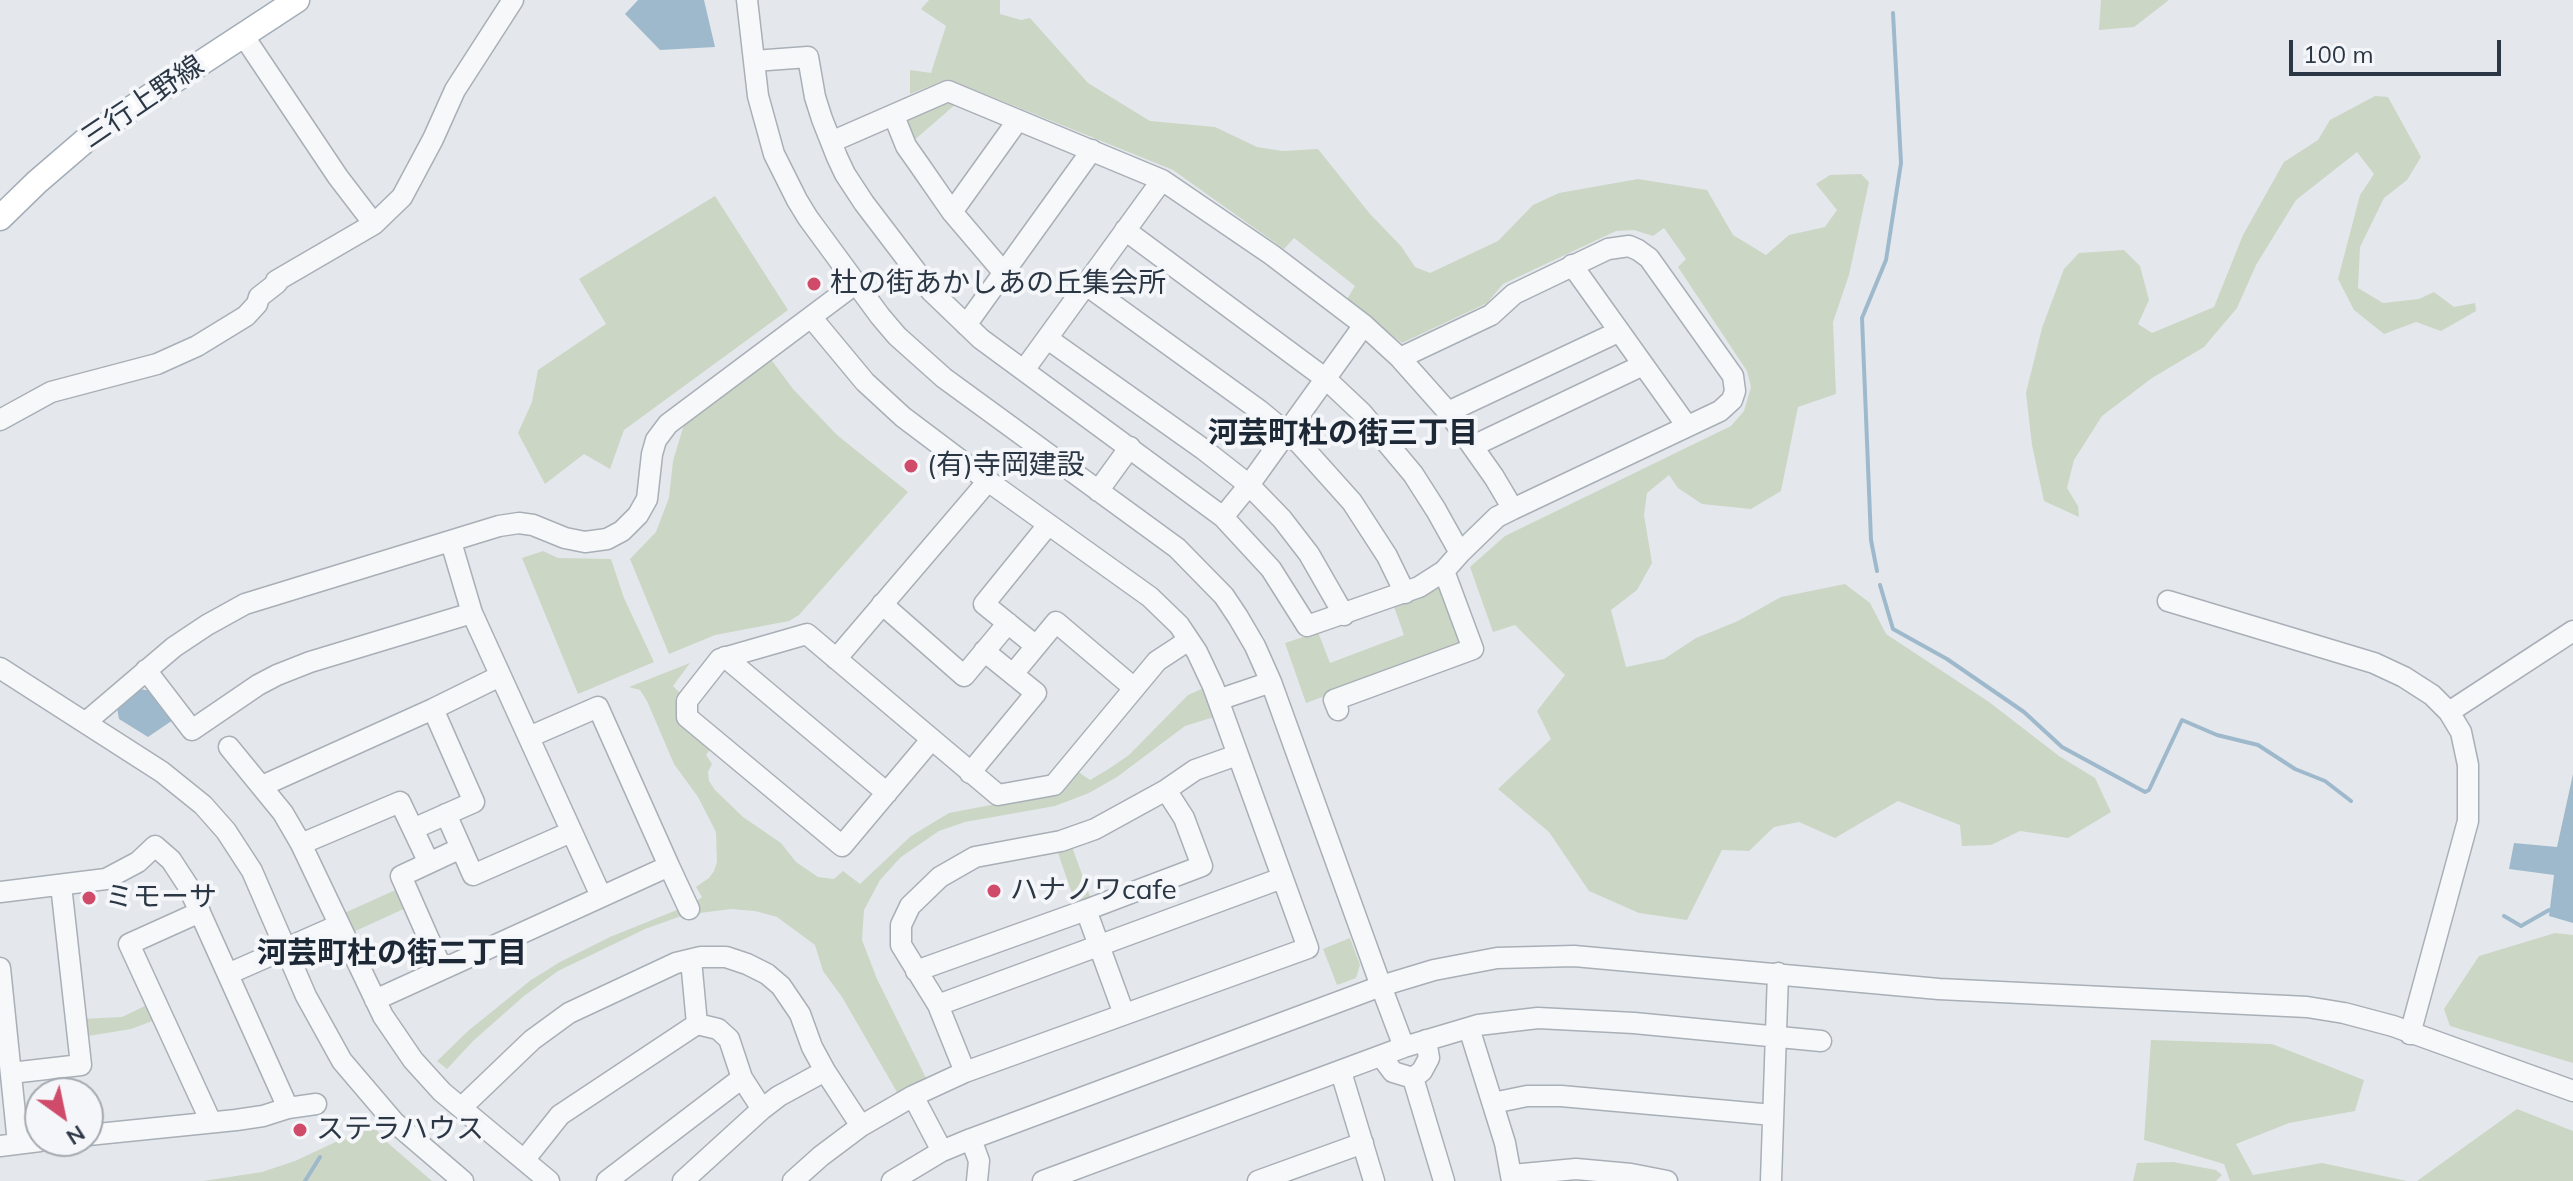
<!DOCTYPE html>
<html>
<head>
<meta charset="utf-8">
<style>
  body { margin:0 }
  #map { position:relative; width:2573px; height:1181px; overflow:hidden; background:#e4e8ec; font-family:Mulish,sans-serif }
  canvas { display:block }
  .north { position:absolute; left:24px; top:1077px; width:80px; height:80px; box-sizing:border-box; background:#f4f6f9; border:2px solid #a4aab1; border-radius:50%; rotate:147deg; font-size:22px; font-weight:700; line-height:32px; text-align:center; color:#2b3745 }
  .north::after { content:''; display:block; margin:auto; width:28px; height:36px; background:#d04a6a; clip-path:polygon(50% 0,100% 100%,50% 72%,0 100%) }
  .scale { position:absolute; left:2289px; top:40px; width:212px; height:36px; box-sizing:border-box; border:4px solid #2b3745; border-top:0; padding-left:10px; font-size:24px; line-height:28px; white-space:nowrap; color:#2b3745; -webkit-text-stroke:6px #f4f6f9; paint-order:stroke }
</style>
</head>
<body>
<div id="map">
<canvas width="2573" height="1181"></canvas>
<div class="north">N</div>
<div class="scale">100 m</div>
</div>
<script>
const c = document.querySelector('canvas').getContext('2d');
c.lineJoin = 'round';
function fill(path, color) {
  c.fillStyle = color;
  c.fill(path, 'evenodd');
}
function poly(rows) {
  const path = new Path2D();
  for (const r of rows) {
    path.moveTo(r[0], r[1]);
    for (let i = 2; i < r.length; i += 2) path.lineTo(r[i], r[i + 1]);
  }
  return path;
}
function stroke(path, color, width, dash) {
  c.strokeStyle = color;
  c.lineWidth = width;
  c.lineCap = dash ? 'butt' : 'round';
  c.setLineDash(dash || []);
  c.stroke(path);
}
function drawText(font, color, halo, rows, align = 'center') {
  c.font = font + ' Mulish,"Noto Sans JP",sans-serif';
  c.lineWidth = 8;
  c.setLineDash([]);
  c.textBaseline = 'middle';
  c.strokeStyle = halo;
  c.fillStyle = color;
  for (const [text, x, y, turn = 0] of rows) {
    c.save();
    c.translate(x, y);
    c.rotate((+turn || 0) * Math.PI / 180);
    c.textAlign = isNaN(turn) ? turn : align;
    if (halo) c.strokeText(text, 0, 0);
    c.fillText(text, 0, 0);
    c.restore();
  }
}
fill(poly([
  [929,0,1000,0,1000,14,1021,20,1030,18,1088,83,1150,121,1215,127,1257,147,1282,151,1318,149,1370,214,1401,246,1415,267,1430,273,1498,241,1533,205,1559,193,1638,179,1707,190,1733,235,1766,255,1789,235,1825,227,1837,210,1816,184,1830,175,1861,174,1869,182,1849,275,1833,322,1836,394,1798,407,1781,491,1751,509,1702,504,1678,488,1669,475,1647,493,1644,515,1652,563,1637,590,1611,610,1626,667,1664,659,1696,638,1738,621,1781,597,1845,584,1870,603,1886,634,1989,702,2059,756,2095,778,2111,812,2068,838,2020,831,1991,845,1962,846,1960,825,1898,801,1835,838,1799,822,1774,827,1749,851,1722,850,1687,920,1639,913,1589,891,1549,832,1498,789,1551,739,1537,711,1565,675,1515,625,1493,632,1470,567,1505,536,1731,426,1744,411,1751,387,1747,371,1678,267,1686,259,1664,228,1653,236,1634,230,1616,231,1503,284,1487,303,1402,343,1347,299,1355,286,1294,238,1284,249,1173,170,948,79,910,94,910,70,931,73,946,26,921,9],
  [2101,0,2169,0,2134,27,2099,30],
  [2375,96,2388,97,2421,157,2407,180,2384,198,2360,247,2358,288,2383,303,2419,299,2434,292,2454,307,2475,303,2476,311,2441,331,2416,322,2384,334,2354,310,2338,279,2360,195,2374,174,2357,152,2296,200,2256,265,2237,308,2204,347,2152,378,2102,416,2074,460,2067,488,2078,506,2079,517,2044,501,2032,445,2026,393,2042,328,2064,269,2079,253,2124,250,2140,266,2149,300,2138,324,2152,333,2214,307,2243,235,2284,162,2318,140,2330,120],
  [947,99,957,103,911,143,903,125,906,117],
  [715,196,788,310,624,430,610,469,584,454,545,484,518,433,532,402,538,370,606,324,579,279],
  [770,358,793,389,837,435,908,492,799,615,789,621,715,635,669,654,630,559,656,532,669,498,673,461,686,418],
  [543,551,558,558,611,559,624,598,654,662,578,694,522,558],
  [1436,585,1444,589,1462,639,1456,648,1306,703,1285,643,1318,632,1330,663,1404,635,1393,604],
  [690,663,673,686,683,696,714,744,706,755,712,764,708,772,709,781,715,790,743,817,781,843,796,862,818,877,834,879,843,871,860,884,911,836,949,813,1059,792,1077,771,1090,780,1107,770,1129,755,1188,695,1206,687,1217,716,1185,726,1117,777,1089,793,1055,806,965,822,939,831,901,857,880,880,864,910,862,940,877,979,929,1084,901,1099,842,997,823,971,815,945,777,917,755,911,731,909,684,915,645,929,558,971,524,996,473,1041,447,1069,437,1061,468,1031,531,980,560,962,610,937,694,903,702,897,696,887,709,878,714,871,717,862,716,832,698,797,674,764,647,701,640,690,629,687],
  [1071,844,1092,902,1077,908,1057,850],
  [400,888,408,907,351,933,342,914],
  [2555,933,2573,935,2573,1063,2450,1026,2444,1009,2479,956],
  [1350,938,1360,965,1356,978,1337,985,1323,949],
  [151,1003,158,1019,131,1029,82,1037,81,1019,122,1017],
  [2151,1040,2272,1044,2364,1080,2355,1111,2289,1123,2236,1144,2253,1175,2322,1163,2407,1181,2230,1181,2224,1164,2144,1140],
  [2517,1109,2573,1131,2573,1181,2417,1181],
  [372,1125,389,1144,432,1181,203,1181,262,1172,295,1161],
  [2173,1162,2216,1170,2222,1175,2216,1181,2133,1181,2137,1163]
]), '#cbd6c5');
fill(poly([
  [638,0,704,0,715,47,660,50,625,14],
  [140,689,151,691,173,720,148,737,119,719,117,708],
  [2573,774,2573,923,2549,916,2554,875,2509,869,2514,843,2557,847]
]), '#9fb9cc');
stroke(poly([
  [1877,571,1871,540,1862,318,1886,260,1901,163,1893,13],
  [1880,585,1893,629,1947,659,2024,712,2062,747,2145,792,2149,790,2182,720,2217,735,2258,745,2295,769,2325,781,2351,801],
  [2504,916,2521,926,2549,910],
  [305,1181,320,1157]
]), '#9fb9cc', 4);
const minor = poly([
  [747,0,758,96,774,154,797,200,808,218,880,316,897,336,944,378,1177,548,1224,596,1238,617,1255,646,1271,682,1381,986,971,1139,942,1151,892,1181],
  [240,37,249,44,338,177,374,224],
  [754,61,808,57,815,97,822,119,837,157,845,174,864,203,931,291,981,339,1223,517,1271,569,1307,626,1419,587,1444,571,1460,553,1497,517,1513,509,1494,477,1448,412,1400,358,1364,325,1272,255,1162,180,948,91,831,142],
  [894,116,906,146,918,163,952,212,1004,273],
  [952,212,1018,120],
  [1125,230,1326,379,1361,412,1413,474,1436,510,1460,553],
  [1572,265,1687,426],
  [1086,285,1259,410,1300,444,1352,502,1387,556,1405,593],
  [966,325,1092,150],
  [1048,339,1203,449,1249,485,1282,519,1309,554,1344,615],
  [1400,358,1491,315,1514,294,1608,249,1629,246,1638,250,1649,258,1733,376,1735,391,1732,400,1720,411,1513,509],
  [1024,370,1162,180],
  [1448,412,1618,332],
  [0,420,51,392,157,364,197,346,246,316,257,304,259,297,277,283,276,281,374,224,402,197,433,139,455,90,513,0],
  [1473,446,1643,365],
  [1098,491,1130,447],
  [1223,517,1249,485,1364,325],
  [451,542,472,613,601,896],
  [2168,601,2374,663,2404,677,2432,695,2449,712,2461,732,2468,765,2468,821,2410,1034],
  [882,604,964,676,1008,623],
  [1036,646,984,604,1048,525],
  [725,657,887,793],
  [836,659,988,481],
  [0,668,162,772,203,805,226,831,252,871,306,996,342,1061,394,1122,463,1181],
  [146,670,192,730,258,685,277,675,310,662,472,613],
  [1013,674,1056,622,1134,688],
  [1218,700,1271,682],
  [1338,710,1334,700,1473,649,1444,571],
  [2449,712,2573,631],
  [86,722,174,647,207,625,245,604,499,526,519,523,533,525,565,538,585,542,607,539,622,531,638,515,647,499,652,454,656,440,668,424,855,284],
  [931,740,842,846,687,717,687,701,720,659,807,634,998,795,1054,785,1157,661,1189,640],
  [229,747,283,813,301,844,383,1016,413,1060,442,1092,549,1181],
  [970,773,1036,693,984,651],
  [262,786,433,709,500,676],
  [446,814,473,875,571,832],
  [413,829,474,802,433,709],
  [301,844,400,802,429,863],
  [669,866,689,909],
  [0,892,106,879,138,862,155,846,171,860,188,886,288,1108,263,1116,236,1120,88,1135],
  [1086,910,1202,866,1184,818,1166,790],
  [200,912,129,944,211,1122],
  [691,960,697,1024],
  [0,968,18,1143],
  [442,969,401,876,461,848],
  [916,971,1086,910,1124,1014],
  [228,974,339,925],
  [375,1000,669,866,598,707,529,737],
  [938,1005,1282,878],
  [1469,1028,1505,1143,1512,1181],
  [1404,1047,1381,986,1434,970,1497,958,1574,956,1939,989,2307,1007,2344,1013,2393,1026,2573,1091],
  [1381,1056,1393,1072,1413,1078,1422,1071,1429,1058,1426,1040],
  [965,1072,938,1005,901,945,901,925,910,906,940,877,975,857,1061,841,1095,829,1166,790,1195,770,1237,755],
  [1341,1072,1374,1181],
  [11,1073,81,1065,61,885],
  [1413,1078,1444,1181],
  [913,1096,942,1151],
  [1493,1103,1527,1096,1561,1096,1773,1115],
  [288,1108,316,1104],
  [461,1108,532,1040,569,1013,676,963,701,957,726,957,747,964,767,974,781,986,800,1014,812,1047,825,1071,861,1126],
  [971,1139,979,1161,977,1181],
  [0,1146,40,1141],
  [525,1159,560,1115,697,1024,718,1029,729,1039,742,1078,762,1109],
  [1512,1175,1576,1169,1631,1174,1667,1181],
  [607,1181,742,1078],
  [683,1181,762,1109,779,1096,825,1071],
  [793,1181,821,1156,861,1126,913,1096,965,1072,1308,948,1213,686,1197,652,1179,625,1150,597,988,481,903,417,865,382,811,317],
  [1043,1181,1404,1047,1478,1025,1538,1018,1634,1023,1821,1041],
  [1258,1181,1363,1143],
  [1771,1181,1778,973]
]);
const major = poly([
  [0,218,37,182,94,133,297,0]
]);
stroke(minor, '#a9afb7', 23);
stroke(major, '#a3adb8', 27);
stroke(minor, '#f7f8fa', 20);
stroke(major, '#fff', 24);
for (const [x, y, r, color] of [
  [814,284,8,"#d04a6a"],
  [911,466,8,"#d04a6a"],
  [994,891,8,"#d04a6a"],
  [89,898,8,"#d04a6a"],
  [300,1130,8,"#d04a6a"]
]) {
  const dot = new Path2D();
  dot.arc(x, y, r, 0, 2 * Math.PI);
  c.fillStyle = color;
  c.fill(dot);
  stroke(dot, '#f4f6f9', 3);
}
drawText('28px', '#2b3745', '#f4f6f9', [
  ["三行上野線",143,102,-34]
]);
drawText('28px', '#2b3745', '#f4f6f9', [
  ["杜の街あかしあの丘集会所",830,284],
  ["(有)寺岡建設",927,466],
  ["ハナノワcafe",1010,891],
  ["ミモーサ",105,898],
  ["ステラハウス",316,1130]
], 'left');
drawText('bold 30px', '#1d2836', '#f4f6f9', [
  ["河芸町杜の街三丁目",1343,434],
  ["河芸町杜の街二丁目",392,954]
]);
</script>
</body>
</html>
